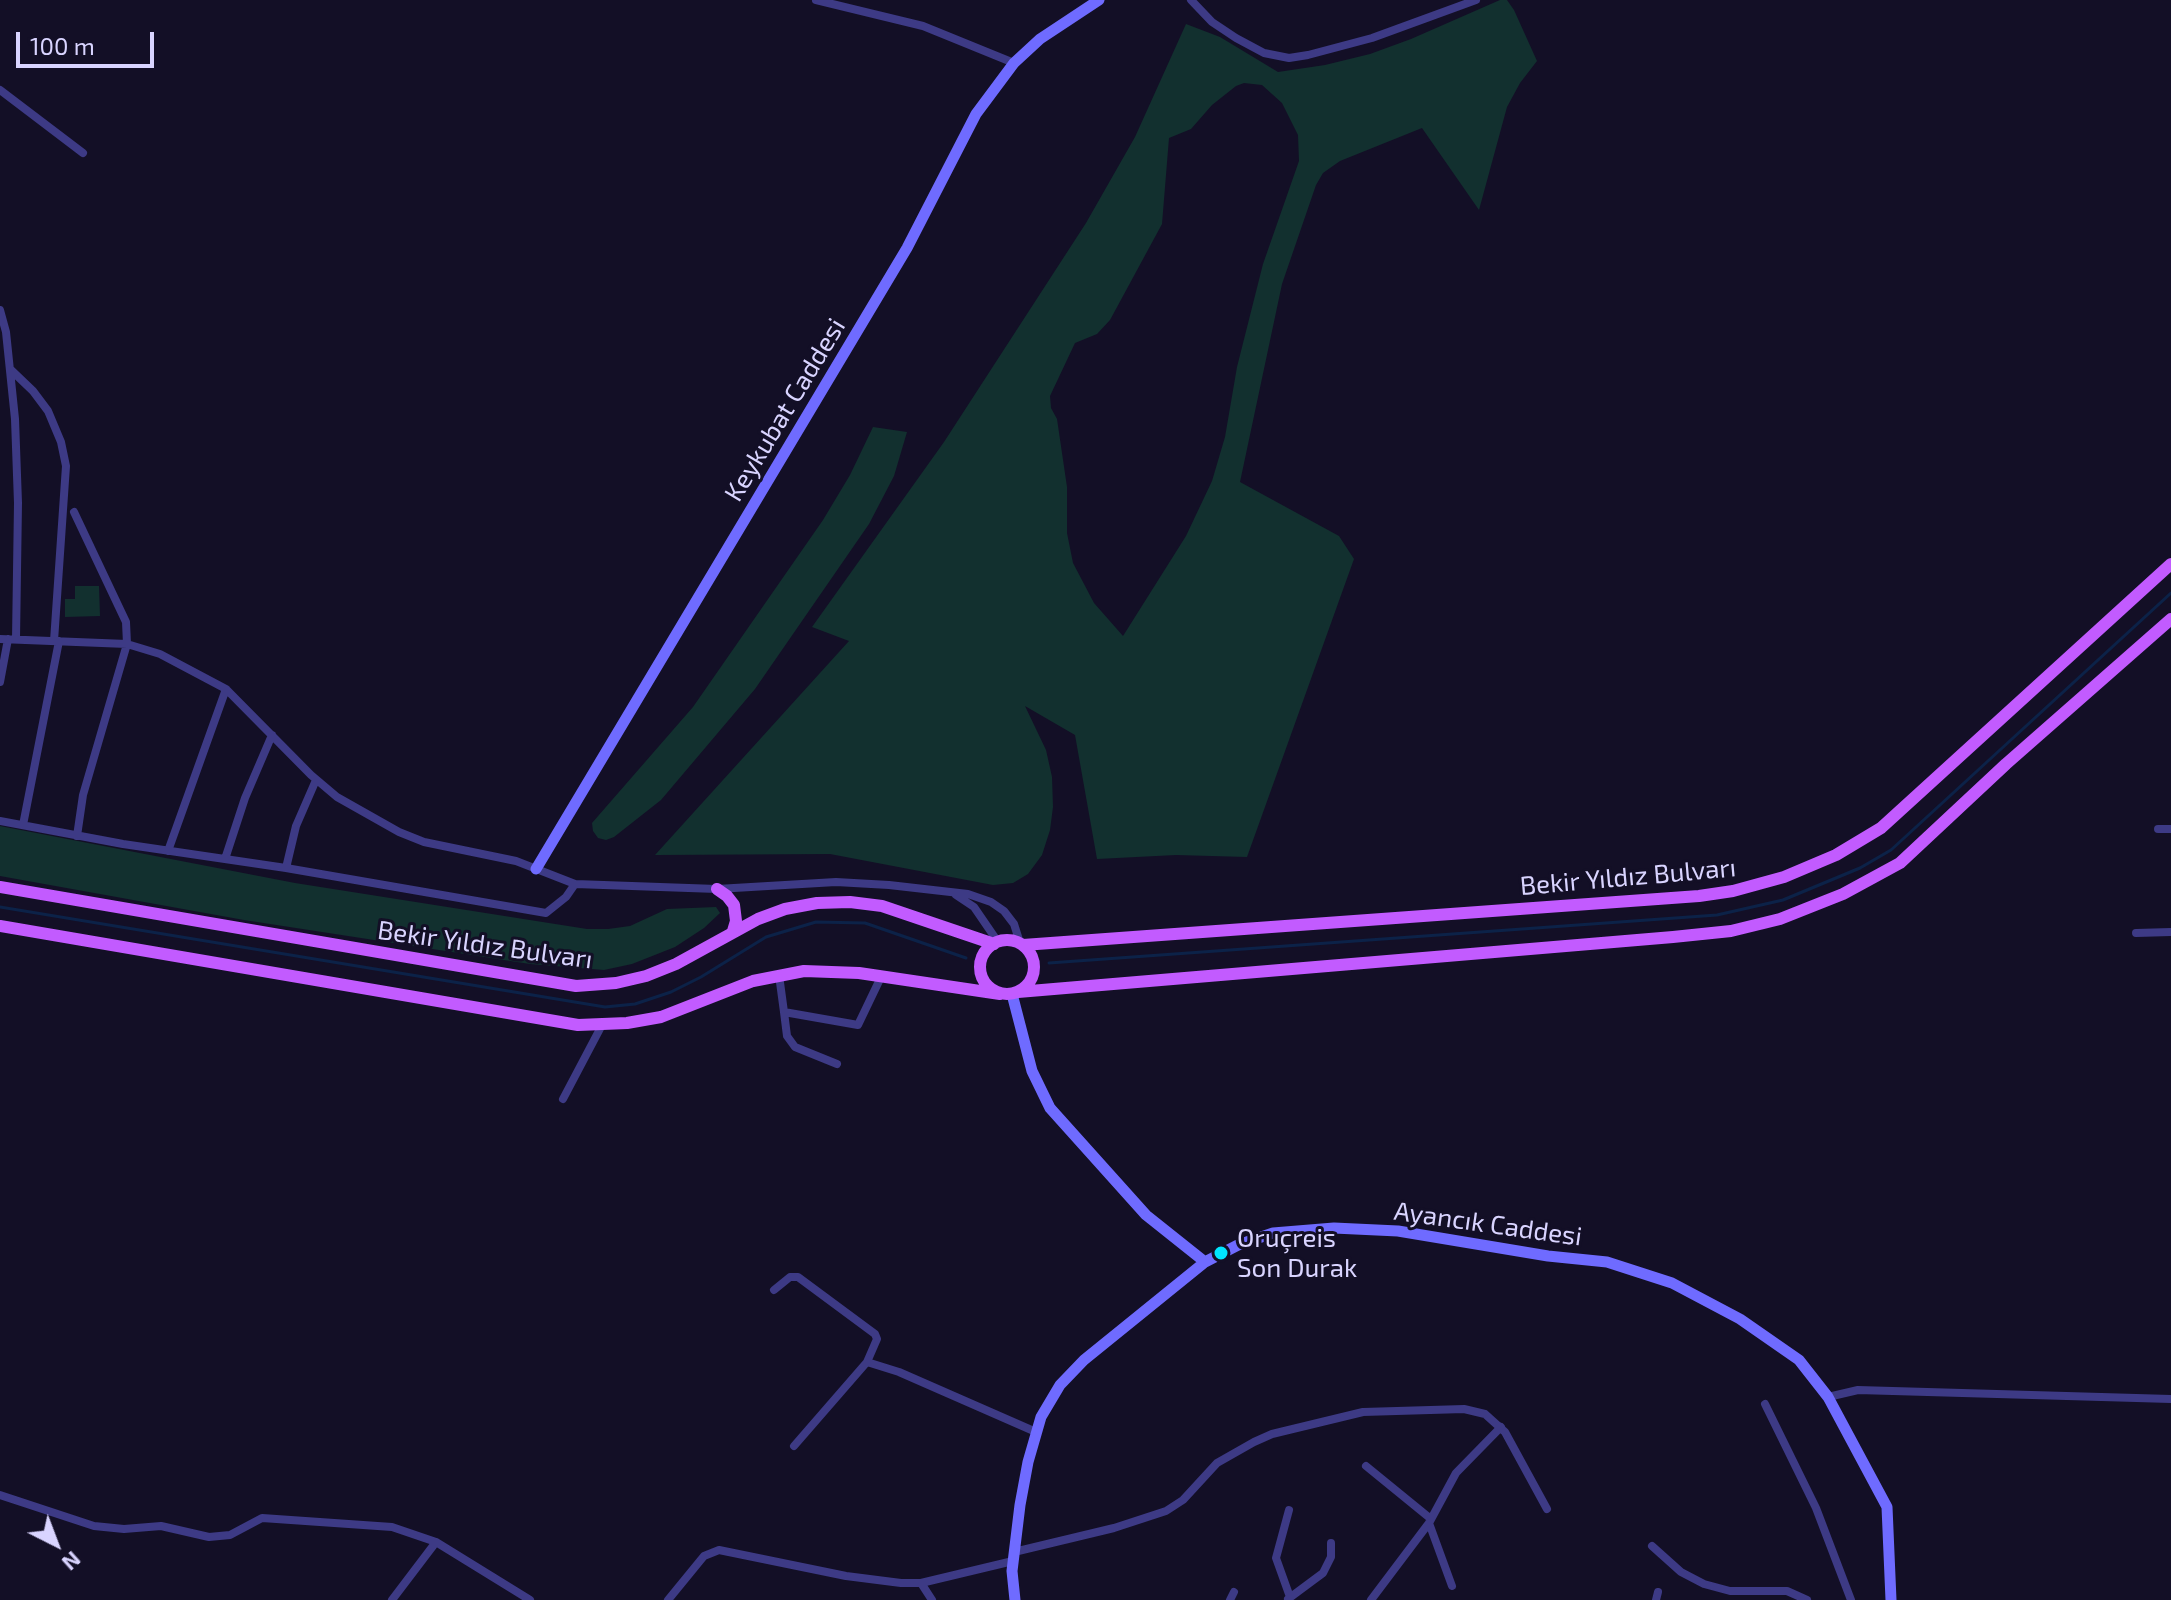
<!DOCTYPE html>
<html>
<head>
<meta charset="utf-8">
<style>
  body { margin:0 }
  #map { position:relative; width:2171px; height:1600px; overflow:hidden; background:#130f26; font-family:"Exo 2",sans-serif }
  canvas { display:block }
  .north { position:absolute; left:16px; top:1504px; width:80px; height:80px; -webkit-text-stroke:6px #130f26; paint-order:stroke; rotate:138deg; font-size:22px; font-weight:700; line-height:32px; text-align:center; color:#d9d4ff }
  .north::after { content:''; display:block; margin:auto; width:28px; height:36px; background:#d9d4ff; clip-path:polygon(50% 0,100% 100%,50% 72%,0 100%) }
  .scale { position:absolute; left:16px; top:32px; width:138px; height:36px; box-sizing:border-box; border:4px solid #d9d4ff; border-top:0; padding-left:10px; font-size:24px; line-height:28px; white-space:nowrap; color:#d9d4ff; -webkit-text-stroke:6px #130f26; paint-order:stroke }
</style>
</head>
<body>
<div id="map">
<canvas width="2171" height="1600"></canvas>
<div class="north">N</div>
<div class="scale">100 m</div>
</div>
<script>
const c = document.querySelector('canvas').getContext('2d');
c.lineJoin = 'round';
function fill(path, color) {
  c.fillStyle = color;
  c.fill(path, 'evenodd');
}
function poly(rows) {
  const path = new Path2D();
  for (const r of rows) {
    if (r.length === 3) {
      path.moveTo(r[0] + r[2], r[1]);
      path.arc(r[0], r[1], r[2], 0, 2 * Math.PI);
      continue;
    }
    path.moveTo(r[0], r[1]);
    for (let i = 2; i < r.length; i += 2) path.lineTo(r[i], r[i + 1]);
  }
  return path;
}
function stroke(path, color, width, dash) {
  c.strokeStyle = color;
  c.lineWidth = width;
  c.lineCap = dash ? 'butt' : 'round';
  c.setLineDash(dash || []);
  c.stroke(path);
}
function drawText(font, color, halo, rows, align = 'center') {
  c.font = font + ' "Exo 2",sans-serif';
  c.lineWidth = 6;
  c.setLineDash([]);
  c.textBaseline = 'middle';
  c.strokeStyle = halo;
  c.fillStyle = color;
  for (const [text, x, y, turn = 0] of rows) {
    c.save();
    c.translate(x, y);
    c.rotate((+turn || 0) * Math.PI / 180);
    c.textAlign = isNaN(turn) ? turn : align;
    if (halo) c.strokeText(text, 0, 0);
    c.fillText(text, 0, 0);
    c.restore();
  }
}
fill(poly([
  [1500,0,1507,0,1514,10,1537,61,1520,83,1507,107,1479,210,1422,128,1340,161,1323,173,1316,185,1282,284,1240,482,1339,536,1354,559,1247,857,1176,855,1097,859,1075,735,1025,706,1046,750,1052,777,1053,807,1050,830,1042,855,1028,874,1013,883,993,885,830,854,655,855,849,641,812,627,944,442,1086,223,1135,137,1186,24,1220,37,1278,72,1325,65,1370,54,1411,39],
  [1244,83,1262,85,1282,103,1298,135,1299,161,1263,264,1237,367,1225,437,1212,481,1186,536,1123,636,1094,603,1073,563,1067,533,1067,487,1057,419,1051,408,1050,396,1075,343,1097,334,1110,320,1162,224,1169,138,1191,129,1212,105,1236,86],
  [873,427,907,432,894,476,869,524,755,689,661,800,614,837,606,840,598,838,593,831,592,823,693,707,823,520,850,475],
  [75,586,99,586,100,616,65,617,65,599,75,599],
  [0,826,295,883,587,929,608,929,630,926,667,909,716,907,720,913,704,928,675,947,632,964,604,970,530,964,244,920,0,876]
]), '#12302f');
stroke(poly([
  [0,907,605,1007,635,1004,671,992,701,977,766,937,816,922,865,923,966,958],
  [1049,963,1717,915,1783,900,1860,868,1891,850,2171,593]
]), '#0c2248', 3);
stroke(poly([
  [816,0,923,26,1014,63],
  [1191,0,1212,22,1236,38,1264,53,1289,58,1308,55,1372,38,1476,0],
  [0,90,83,153],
  [0,310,6,332,15,419,18,503,16,639],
  [10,369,33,391,48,411,61,442,66,466,54,641],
  [74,512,126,622,127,644,83,795,77,836],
  [0,639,127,644,160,654,226,689,311,775,337,797,399,832,424,842,516,861,575,884,717,889,836,882,889,885,968,894,991,902,1004,911,1014,924,1020,943],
  [0,682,8,639],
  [0,821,123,844,286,868,546,913,566,897,575,884],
  [23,825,59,641],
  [2158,829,2171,829],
  [168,851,226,689],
  [225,859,245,798,272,735],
  [286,868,296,826,316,780],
  [956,895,974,907,998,942],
  [2136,933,2171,932],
  [779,975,784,1012,858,1025,881,977],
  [784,1012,787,1036,795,1047,837,1064],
  [563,1099,602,1025],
  [774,1290,790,1277,798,1277,875,1334,877,1339,867,1362,794,1446],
  [867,1362,899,1372,1036,1432],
  [1828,1397,1858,1390,2171,1399],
  [1765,1404,1816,1508,1851,1600],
  [1366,1466,1431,1519],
  [0,1495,94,1526,124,1529,161,1526,209,1537,230,1535,262,1518,392,1527,436,1542,530,1600],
  [1289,1510,1276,1558,1290,1597],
  [1429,1523,1452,1586],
  [1652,1546,1681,1572,1704,1584,1730,1591,1787,1591,1807,1600],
  [1014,1552,1114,1528,1166,1511,1183,1500,1217,1463,1254,1442,1272,1434,1363,1412,1464,1409,1485,1414,1505,1432,1547,1509],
  [921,1583,932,1600],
  [1288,1599,1323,1573,1331,1557,1331,1543],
  [392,1600,436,1542],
  [668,1600,704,1556,719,1550,846,1576,901,1583,921,1583,1013,1561],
  [1230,1600,1234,1592],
  [1371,1600,1429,1523,1456,1473,1501,1427],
  [1656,1600,1658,1592]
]), '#3d3a85', 8);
stroke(poly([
  [536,869,907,248,976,114,1014,63,1040,39,1099,0],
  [1012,994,1032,1071,1050,1108,1146,1215,1205,1262],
  [1015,1600,1012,1571,1020,1505,1028,1462,1041,1417,1060,1385,1084,1360,1205,1262,1238,1245,1273,1233,1334,1228,1398,1231,1548,1256,1607,1262,1672,1283,1740,1319,1799,1360,1828,1397,1887,1507,1891,1600]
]), '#6f6bff', 11);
stroke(poly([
  [0,887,576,986,616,983,646,976,676,964,758,919,785,909,817,903,850,902,882,906,994,944],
  [717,889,727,896,734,905,736,921,733,931],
  [0,926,578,1025,627,1023,661,1017,753,981,804,971,859,973,1000,994],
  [1007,967,27],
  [1023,945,1699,896,1733,891,1784,877,1836,855,1881,828,2171,564],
  [1018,992,1673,937,1731,931,1780,919,1843,894,1900,863,2006,764,2171,619]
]), '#c25bff', 12);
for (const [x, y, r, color] of [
  [1221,1253,8,"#00e5ff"]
]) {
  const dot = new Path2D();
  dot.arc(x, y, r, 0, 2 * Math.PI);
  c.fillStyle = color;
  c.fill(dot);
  stroke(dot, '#130f26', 3);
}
drawText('26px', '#d9d4ff', '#130f26', [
  ["Keykubat Caddesi",785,410,-59],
  ["Bekir Yıldız Bulvarı",1628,877,-5],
  ["Bekir Yıldız Bulvarı",485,945,8],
  ["Ayancık Caddesi",1488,1224,8]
]);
drawText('26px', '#d9d4ff', '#130f26', [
  ["Oruçreis",1237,1238],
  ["Son Durak",1237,1268]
], 'left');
</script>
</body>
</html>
